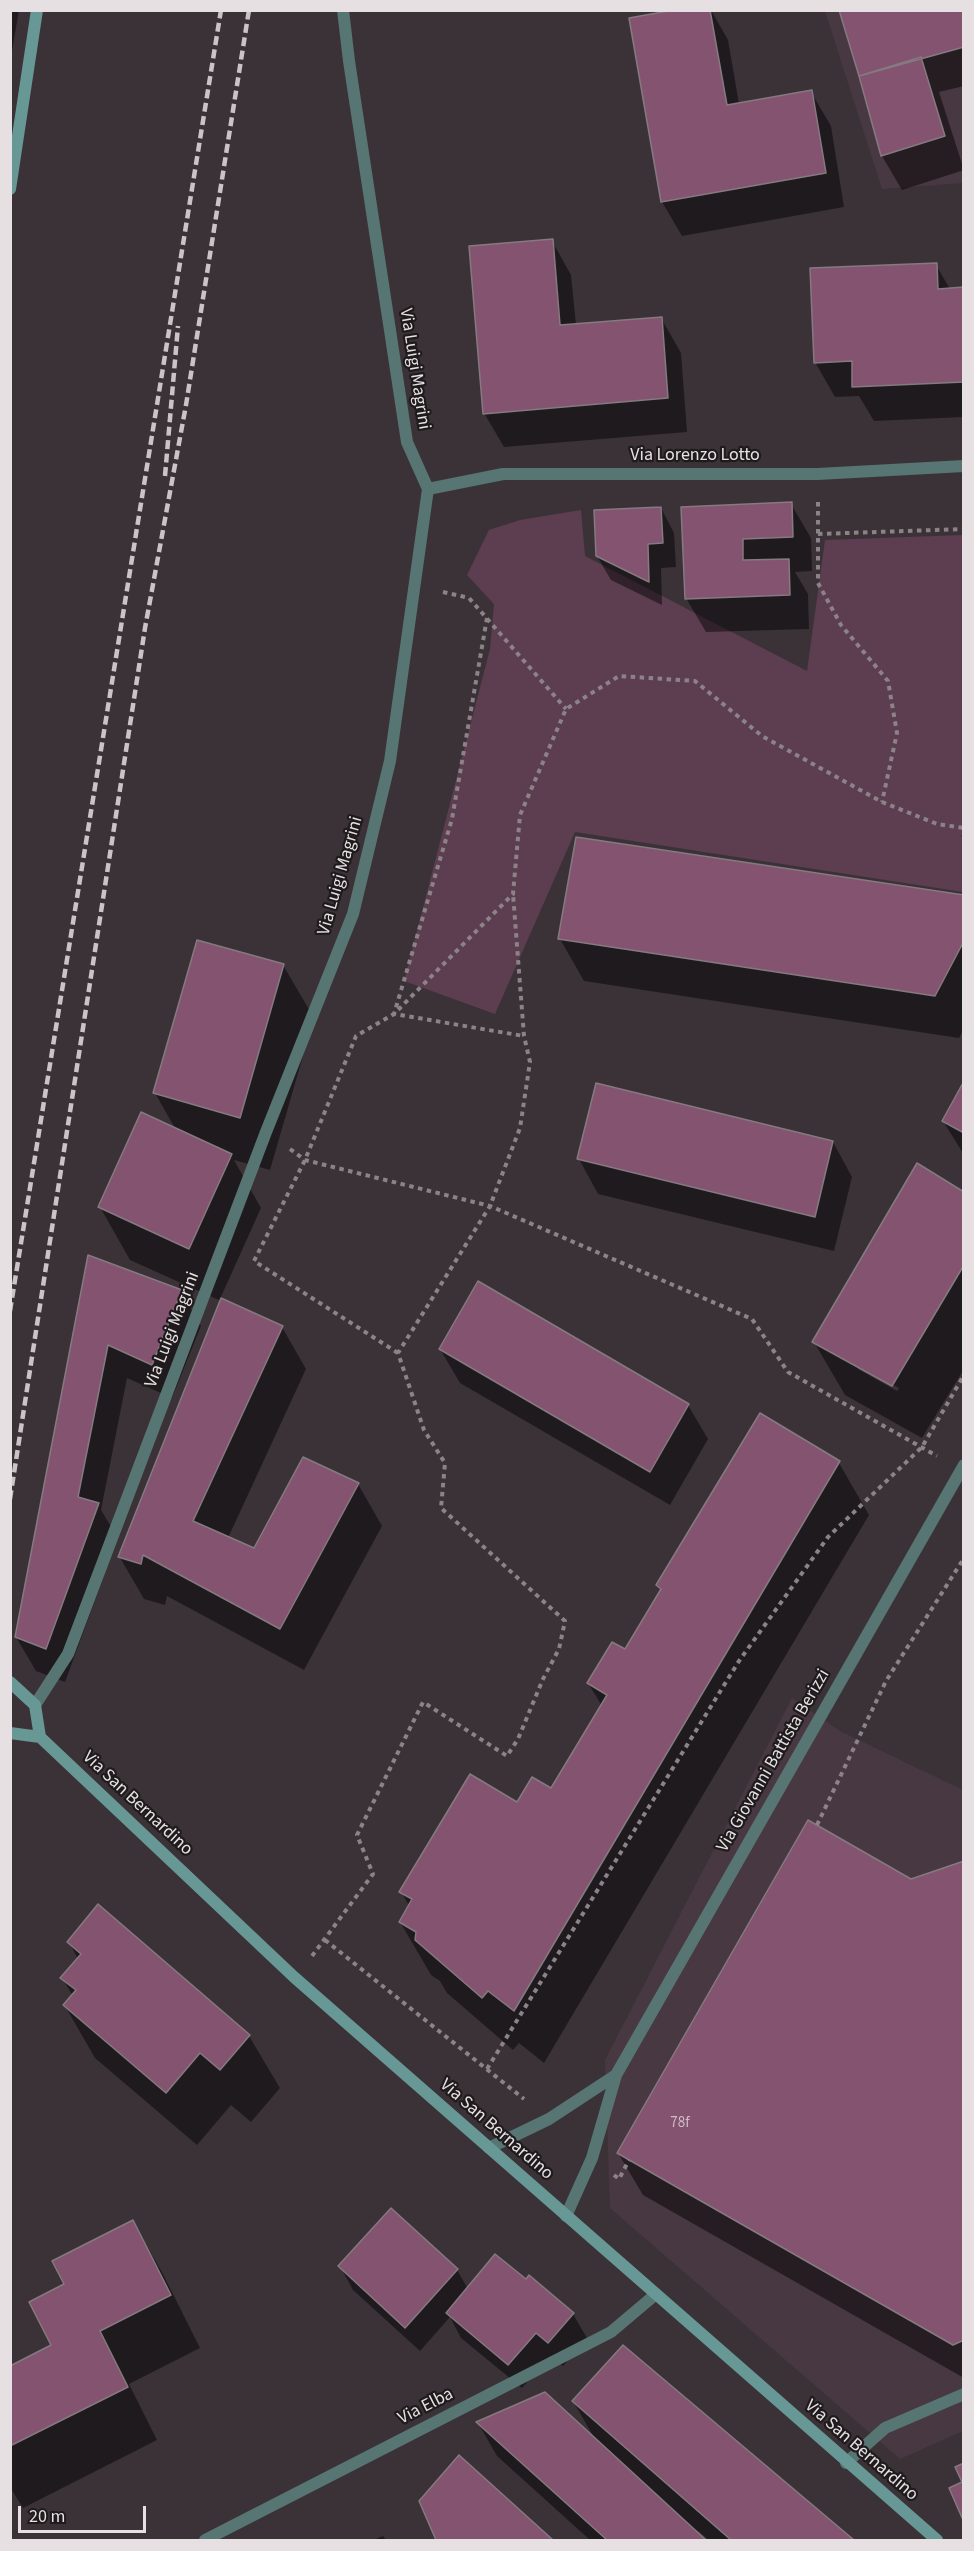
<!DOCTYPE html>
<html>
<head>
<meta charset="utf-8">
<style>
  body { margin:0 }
  #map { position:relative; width:974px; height:2551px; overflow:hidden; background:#3b3237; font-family:"Source Sans 3",sans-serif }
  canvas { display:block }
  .frame { position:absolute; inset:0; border:12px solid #e6e0e3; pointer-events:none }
  .scale { position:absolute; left:18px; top:2506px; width:128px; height:27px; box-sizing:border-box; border:3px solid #e6e0e3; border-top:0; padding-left:8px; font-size:18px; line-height:21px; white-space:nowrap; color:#e6e0e3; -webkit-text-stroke:4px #1f1b1d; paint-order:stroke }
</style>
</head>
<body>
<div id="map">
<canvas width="974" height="2551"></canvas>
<div class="frame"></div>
<div class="scale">20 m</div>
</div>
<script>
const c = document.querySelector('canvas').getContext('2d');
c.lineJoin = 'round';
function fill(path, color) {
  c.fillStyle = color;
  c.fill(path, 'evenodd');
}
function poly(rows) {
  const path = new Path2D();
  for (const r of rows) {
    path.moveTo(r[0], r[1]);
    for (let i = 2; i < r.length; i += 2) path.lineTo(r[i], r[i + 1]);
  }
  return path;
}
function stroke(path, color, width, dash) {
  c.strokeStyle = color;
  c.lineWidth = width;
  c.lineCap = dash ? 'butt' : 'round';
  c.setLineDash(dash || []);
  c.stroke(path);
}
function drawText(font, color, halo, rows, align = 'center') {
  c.font = font + ' "Source Sans 3",sans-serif';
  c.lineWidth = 4.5;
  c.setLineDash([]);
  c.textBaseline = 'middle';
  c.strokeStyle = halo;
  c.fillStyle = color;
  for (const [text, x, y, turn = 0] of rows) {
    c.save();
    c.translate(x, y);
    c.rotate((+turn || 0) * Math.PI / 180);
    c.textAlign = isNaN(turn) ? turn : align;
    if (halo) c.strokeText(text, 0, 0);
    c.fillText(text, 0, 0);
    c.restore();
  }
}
fill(poly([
  [825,11,963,11,963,183,882,189],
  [792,1698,840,1731,963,1790,963,2431,900,2459,610,2208,605,2060]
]), '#483841');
fill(poly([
  [581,510,585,556,807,671,825,540,963,535,964,835,960,836,963,837,963,892,575,832,495,1014,404,981,490,649,494,604,467,575,489,530,520,520]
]), '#5c3e50');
fill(poly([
  [10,10,19,10,10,63],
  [683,10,711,10,728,40,739,104,811,92,831,126,844,207,682,236,662,202],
  [964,10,964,86,939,92,964,170,902,190,882,156,861,76],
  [552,241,571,275,576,325,661,318,681,353,687,432,504,447,484,413],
  [936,265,950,289,964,289,964,417,874,421,859,396,835,397,815,362],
  [791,504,811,538,812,571,795,572,808,594,809,629,706,632,686,598,683,508],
  [661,508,674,533,676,567,661,568,662,605,611,580,597,556],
  [964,896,964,1029,959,1038,584,981,560,939],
  [283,965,314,1018,270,1170,234,1160,261,1208,220,1299,282,1327,306,1369,228,1538,255,1550,358,1484,382,1526,304,1670,167,1596,165,1605,144,1599,119,1556,221,1301,130,1260,100,1207,176,1130,155,1093],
  [964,1084,964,1155,943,1121],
  [833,1142,852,1177,834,1251,598,1194,579,1159],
  [964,1194,964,1369,922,1438,845,1395,814,1342],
  [858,1366,899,1388,897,1391,858,1369],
  [89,1257,181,1292,201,1326,172,1398,127,1378,101,1510,118,1538,65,1682,36,1671,16,1637],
  [440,1349,688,1405,708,1439,670,1505,460,1383],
  [839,1463,869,1515,544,2063,519,2043,513,2050,447,1993,440,1981,431,1975,400,1922,410,1907,401,1892,518,1804,551,1790,602,1706,588,1683,625,1651,661,1591,657,1585],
  [964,1863,964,2378,643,2195,618,2153,911,1881],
  [69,1942,249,2036,280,2088,251,2122,231,2105,197,2145,95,2058,65,2006,73,1996,62,1978,78,1959],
  [391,2210,457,2270,468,2289,526,2281,573,2314,587,2338,563,2366,550,2356,522,2388,461,2338,450,2317,420,2351,353,2290,340,2266],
  [133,2222,163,2274,200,2348,129,2384,157,2440,23,2508,10,2487,10,2367,53,2346,66,2285],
  [623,2347,852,2540,709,2540,698,2531,696,2533,704,2540,590,2540,497,2456,478,2423,596,2441,573,2401],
  [459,2457,551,2540,438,2540,420,2501],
  [383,2536,386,2540,373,2540]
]), '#0007');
const building = poly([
  [674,10,710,10,727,105,812,90,826,173,661,202,629,18,674,10],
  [839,10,964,10,964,47,859,76,839,10],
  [921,57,945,136,881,156,859,76,921,57],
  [553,239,560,325,662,317,668,398,483,414,469,246,553,239],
  [937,263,938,289,964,287,964,382,852,387,852,361,814,363,810,268,937,263],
  [792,502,793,537,743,539,743,560,789,559,790,595,685,599,681,507,792,502],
  [661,507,663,543,648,544,649,582,596,556,594,510,661,507],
  [576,837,964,895,964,941,935,996,558,939,576,837],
  [197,940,284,964,240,1118,153,1093,197,940],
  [964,1081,964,1133,942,1121,964,1081],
  [596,1083,833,1141,815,1217,577,1159,596,1083],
  [141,1112,232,1154,189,1249,98,1207,141,1112],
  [917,1163,964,1192,964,1265,892,1386,812,1342,917,1163],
  [88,1255,182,1290,152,1365,108,1345,78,1497,99,1503,46,1649,15,1637,88,1255],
  [478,1281,689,1404,650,1472,439,1349,478,1281],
  [221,1298,283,1326,193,1521,254,1548,303,1457,359,1483,280,1629,143,1555,141,1564,118,1557,221,1298],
  [760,1413,840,1461,514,2011,488,1991,482,1998,415,1940,416,1932,399,1922,412,1899,399,1892,470,1774,517,1802,532,1777,551,1788,607,1695,587,1683,612,1642,625,1649,661,1589,656,1585,760,1413],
  [808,1820,911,1879,964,1861,964,2340,953,2345,617,2153,808,1820],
  [98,1904,250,2035,220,2070,200,2053,166,2093,63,2005,76,1990,60,1978,81,1954,67,1942,98,1904],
  [391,2208,458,2269,405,2328,338,2266,391,2208],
  [133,2220,171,2295,100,2331,128,2387,10,2446,10,2366,51,2345,29,2302,64,2284,52,2261,133,2220],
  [495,2254,526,2279,529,2275,574,2313,548,2343,536,2333,508,2365,446,2313,495,2254],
  [623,2345,854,2540,731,2540,572,2401,623,2345],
  [545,2392,706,2540,607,2540,476,2422,545,2392],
  [459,2455,553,2540,434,2540,436,2540,419,2501,459,2455],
  [964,2463,964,2520,963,2520,949,2488,962,2482,955,2467,964,2463]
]);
fill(building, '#845370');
stroke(building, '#847a80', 1.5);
stroke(poly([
  [818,502,818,583,841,625,888,681,897,733,882,802],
  [818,534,964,529],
  [443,592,469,598,566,709],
  [487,618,452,819,394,1014,524,1036],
  [290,1149,305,1160,490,1206,752,1319,788,1372,937,1456],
  [398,1353,254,1261,305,1160,356,1036,394,1014,513,894,520,815,566,709,619,676,695,681,762,736,882,802,937,824,964,828],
  [817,1825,886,1681,964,1558],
  [325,1940,524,2099],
  [312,1956,373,1874,357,1835,423,1702,507,1756,518,1739,543,1679,559,1649,565,1621,441,1508,445,1463,424,1430,398,1353,490,1206,520,1128,530,1062,524,1036,513,894],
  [487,2069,739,1661,828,1537,922,1447,964,1375],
  [614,2175,619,2179,629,2160]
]), '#8b8387', 4, [4.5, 4.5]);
stroke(poly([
  [428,489,503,474,818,474,964,466],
  [35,1705,68,1654,266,1132,353,914,390,761,428,489,407,442,349,61,343,10],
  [489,2148,549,2119,616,2075],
  [566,2216,592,2158,616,2075,964,1465],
  [205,2540,611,2332,656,2294]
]), '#567573', 12);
stroke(poly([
  [846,2463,885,2428,964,2394]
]), '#567573', 12);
stroke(poly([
  [10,189,37,10],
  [10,1682,35,1705,40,1737],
  [10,1733,40,1737,294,1977,937,2540]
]), '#679895', 12);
stroke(poly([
  [165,476,178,326],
  [10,1311,221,10],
  [10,1499,145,628,186,405,249,10]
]), '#cbc4c7', 4.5, [9, 4.5]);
drawText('15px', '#cebdc6', null, [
  ["78f",680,2124]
]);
drawText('18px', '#e6e0e3', '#1f1b1d', [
  ["Via Luigi Magrini",414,369,81],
  ["Via Lorenzo Lotto",695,456],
  ["Via Luigi Magrini",341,876,-74],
  ["Via Luigi Magrini",173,1330,-69],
  ["Via Giovanni Battista Berizzi",774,1761,-60],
  ["Via San Bernardino",137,1804,43],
  ["Via San Bernardino",496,2130,41],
  ["Via Elba",426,2407,-27],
  ["Via San Bernardino",861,2451,41]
]);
</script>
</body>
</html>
